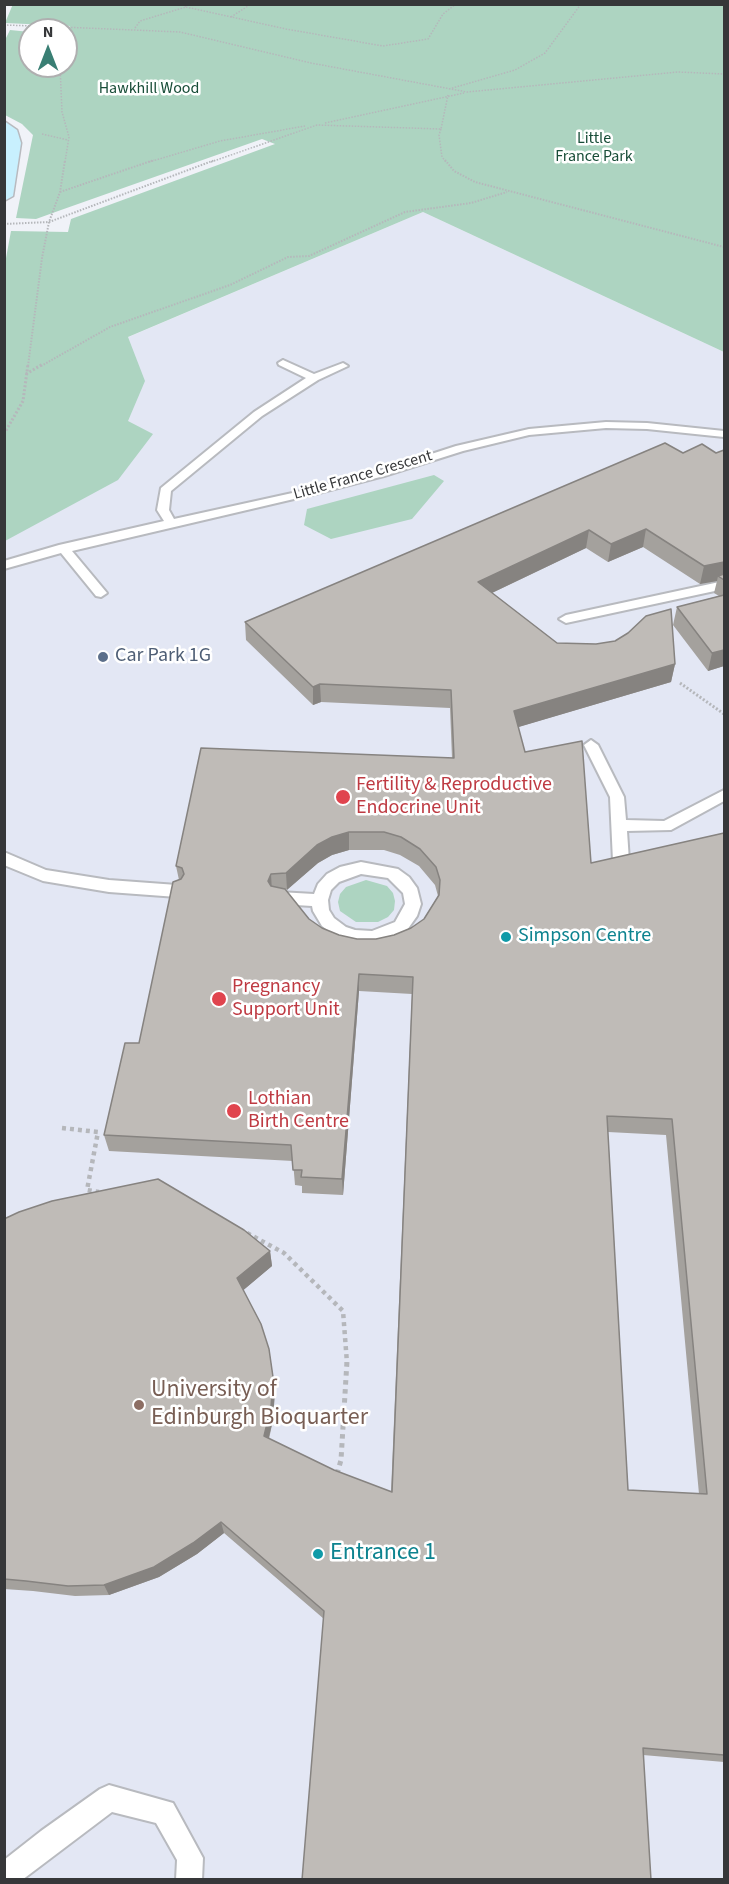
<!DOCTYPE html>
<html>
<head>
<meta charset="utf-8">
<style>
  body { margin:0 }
  #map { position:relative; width:729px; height:1884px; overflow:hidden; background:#f0f2f8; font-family:"Source Sans 3",sans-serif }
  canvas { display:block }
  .frame { position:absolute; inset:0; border:6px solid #363739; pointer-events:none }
  .north { position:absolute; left:18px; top:18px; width:60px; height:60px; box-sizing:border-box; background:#fff; border:2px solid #afafb0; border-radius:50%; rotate:0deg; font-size:16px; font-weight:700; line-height:24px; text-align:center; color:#363739 }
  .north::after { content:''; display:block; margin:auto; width:21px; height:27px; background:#3a7f74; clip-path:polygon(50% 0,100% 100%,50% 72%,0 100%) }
</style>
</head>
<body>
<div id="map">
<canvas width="729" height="1884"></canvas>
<div class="frame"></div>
<div class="north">N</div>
</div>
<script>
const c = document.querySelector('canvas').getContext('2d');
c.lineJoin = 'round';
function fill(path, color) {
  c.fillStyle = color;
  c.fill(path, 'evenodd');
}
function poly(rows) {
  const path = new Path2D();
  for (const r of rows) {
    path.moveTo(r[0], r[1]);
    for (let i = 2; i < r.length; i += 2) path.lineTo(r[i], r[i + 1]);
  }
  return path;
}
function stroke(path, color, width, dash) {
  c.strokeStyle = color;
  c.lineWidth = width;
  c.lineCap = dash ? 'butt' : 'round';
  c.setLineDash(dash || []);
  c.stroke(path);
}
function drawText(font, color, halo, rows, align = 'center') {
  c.font = font + ' "Source Sans 3",sans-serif';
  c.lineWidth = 5;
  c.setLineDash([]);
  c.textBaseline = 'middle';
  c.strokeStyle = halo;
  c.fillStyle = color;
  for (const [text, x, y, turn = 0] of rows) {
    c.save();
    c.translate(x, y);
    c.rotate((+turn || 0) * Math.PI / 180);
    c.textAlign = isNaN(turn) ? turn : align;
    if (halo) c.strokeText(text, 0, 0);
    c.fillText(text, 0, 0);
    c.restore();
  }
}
fill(poly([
  [423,212,724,352,724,1879,5,1879,4,469,72,361]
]), '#e3e7f4');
fill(poly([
  [13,4,724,5,724,352,423,212,128,337,145,381,128,421,153,434,118,480,5,541,4,269,11,231,68,232,71,219,275,144,262,139,61,210,36,219,16,218,33,135,22,124,5,115,5,40,10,30,30,32,30,66,66,66,66,34,70,26,5,23],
  [434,475,444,481,412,519,331,539,304,525,307,509],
  [366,880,387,886,393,893,395,901,394,910,388,917,378,922,356,922,340,911,338,902,340,894,346,887]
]), '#add4c1');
const lane = poly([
  [283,360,314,374,343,363,348,366,318,380,262,416,171,491,169,510,174,519,306,490,376,472,456,446,529,429,606,422,647,423,724,431,724,437,647,429,606,428,529,435,463,451,384,476,311,495,72,551,107,593,101,597,96,596,61,553,4,569,4,561,59,545,164,521,157,510,161,488,254,412,306,378,279,365,278,363,283,360],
  [724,581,724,589,566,623,559,619,566,615,724,581],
  [591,740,598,745,624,797,626,820,664,821,724,790,724,801,671,830,627,831,629,861,627,865,621,867,615,865,613,861,610,797,584,745,591,740],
  [4,852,46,870,109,880,177,885,183,887,185,891,183,895,177,897,109,892,43,881,4,865,4,852],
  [361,862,398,869,409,877,417,888,421,904,417,916,407,930,372,943,355,942,334,935,322,926,313,911,312,906,279,904,273,902,271,898,273,894,279,892,314,894,318,884,327,874,340,867,361,862],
  [361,874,388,878,403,893,405,904,395,922,372,931,355,930,346,927,334,918,329,910,328,900,331,890,339,882,361,874],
  [109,1785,173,1803,203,1858,202,1880,176,1880,177,1860,156,1823,112,1812,22,1880,4,1880,4,1860,41,1831,100,1789,109,1785]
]);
const secondary = poly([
  [4,121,17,130,21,143,13,196,4,201,4,121]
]);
stroke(lane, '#b8babf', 4);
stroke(secondary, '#b8babf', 3);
stroke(poly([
  [186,7,286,29,383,46,428,39,443,14,456,4],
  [231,17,251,4],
  [4,25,62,27,62,30],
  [62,27,180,32,311,63,467,92,678,72,724,74],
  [135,28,140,21,186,7,184,4],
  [60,66,62,112,69,137,65,162],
  [449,89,515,70,545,53,581,4],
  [325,123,464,93],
  [441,129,439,135,442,157,446,162],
  [42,134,68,140],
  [149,162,220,141,305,126],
  [211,162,317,125,441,129,448,95]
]), '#b5b7bb', 1.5, [1.5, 1.5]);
stroke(poly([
  [445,160,454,171,475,182,724,247],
  [60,192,154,160],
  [4,224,49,222,215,160],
  [28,366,42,258,49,222,60,192,65,160],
  [41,366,110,327,230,285,288,257,309,256,405,212,471,203,507,192]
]), '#b5b7bb', 2, [1.5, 1.5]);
stroke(poly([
  [26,374,43,364],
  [4,434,23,401,28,364],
  [680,683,724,714]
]), '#b5b7bb', 3, [2, 2]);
stroke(poly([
  [62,1128,98,1132,87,1190,99,1192],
  [247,1233,284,1253,343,1311,347,1363]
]), '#b5b7bb', 4.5, [4, 4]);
stroke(poly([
  [337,1474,341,1460,347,1361]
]), '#b5b7bb', 5, [4.5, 4.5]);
fill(lane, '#fff');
fill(secondary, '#c8f0fe');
fill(poly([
  [724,450,724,666,708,671,673,625,677,607,719,596,714,593,717,581,700,584,643,547,608,562,586,548,492,593,557,643,675,664,671,682,518,727,525,752,591,863,724,833,724,1762,643,1755,324,1619,224,1533,197,1554,159,1577,109,1595,75,1596,33,1591,4,1589,4,1219,270,1251,272,1266,243,1290,275,1390,273,1420,269,1439,334,1470,391,1492,412,994,359,991,343,1195,302,1193,302,1186,295,1185,293,1161,109,1151,104,1135,139,1043,179,880,176,866,452,758,450,708,321,702,313,705,246,640,245,622,683,453,716,453],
  [349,850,384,850,400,855,419,866,435,885,438,896,424,919,411,928,394,935,376,939,357,939,339,935,322,928,309,919,286,890,318,863,332,855],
  [608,1132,666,1135,699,1494,628,1490]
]), '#a4a19d');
fill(poly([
  [646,529,643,547,608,562,611,544],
  [589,530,586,548,477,600,478,582],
  [724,562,724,579,718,576,717,581,700,584,704,566],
  [724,650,724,666,708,671,712,653],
  [675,664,671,682,512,729,514,711],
  [320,684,321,702,313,705,313,687],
  [349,832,349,850,332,855,318,863,287,890,286,873,317,845,332,837],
  [271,874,272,892,268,881],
  [359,974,359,991,343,1195,342,1179],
  [270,1251,272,1266,240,1293,237,1278],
  [269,1349,275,1390,273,1420,266,1449,264,1436],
  [221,1522,224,1533,197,1554,159,1577,109,1595,104,1585]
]), '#868380');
const building = poly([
  [665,443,683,453,702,444,716,453,724,450,724,562,704,566,646,529,611,544,589,530,478,582,557,643,596,644,615,641,628,633,646,616,671,609,675,664,514,711,525,752,582,741,591,863,724,833,724,1755,643,1748,651,1880,302,1880,324,1611,221,1522,193,1543,154,1567,104,1585,68,1586,26,1581,4,1579,4,1219,19,1212,52,1201,158,1179,244,1230,270,1251,237,1278,261,1324,269,1349,273,1377,271,1407,264,1436,334,1470,392,1492,413,977,359,974,342,1179,301,1177,302,1170,293,1170,291,1145,104,1135,125,1043,139,1043,173,882,181,879,184,874,182,868,176,866,201,748,454,758,451,690,320,684,313,687,245,622,665,443],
  [349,832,384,832,401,837,420,849,436,867,440,880,439,895,424,919,411,928,394,935,376,939,357,939,339,935,322,928,309,919,285,889,271,886,268,881,271,874,286,873,317,845,332,837,349,832],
  [607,1116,672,1119,707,1494,628,1490,607,1116],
  [724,574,724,580,718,576,724,574],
  [724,595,724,650,712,653,677,607,724,595]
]);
fill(building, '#bfbbb7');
stroke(building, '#868380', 1.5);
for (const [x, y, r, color] of [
  [103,657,6,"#5c6f8a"],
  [343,797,8,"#e0444e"],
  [506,937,6,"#0f9aa8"],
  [219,999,8,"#e0444e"],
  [234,1111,8,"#e0444e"],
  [139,1405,6,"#8d6e63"],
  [318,1554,6,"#0f9aa8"]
]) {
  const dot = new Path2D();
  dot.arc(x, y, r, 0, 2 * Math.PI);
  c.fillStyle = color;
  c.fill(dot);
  stroke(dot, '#fff', 2);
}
drawText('16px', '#184d38', '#fff', [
  ["Hawkhill Wood",149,89],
  ["Little",594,139],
  ["France Park",594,157]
]);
drawText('16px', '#363739', '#fff', [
  ["Little France Crescent",363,476,-16]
]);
drawText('20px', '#4e5e75', '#fff', [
  ["Car Park 1G",115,657]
], 'left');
drawText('20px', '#be3a42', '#fff', [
  ["Fertility & Reproductive",356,786],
  ["Endocrine Unit",356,809],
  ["Pregnancy",232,988],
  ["Support Unit",232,1011],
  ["Lothian",248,1100],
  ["Birth Centre",248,1123]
], 'left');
drawText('20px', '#0d838f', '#fff', [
  ["Simpson Centre",518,937]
], 'left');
drawText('24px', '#785e54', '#fff', [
  ["University of",151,1391],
  ["Edinburgh Bioquarter",151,1419]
], 'left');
drawText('24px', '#0d838f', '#fff', [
  ["Entrance 1",330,1554]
], 'left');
</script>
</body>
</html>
